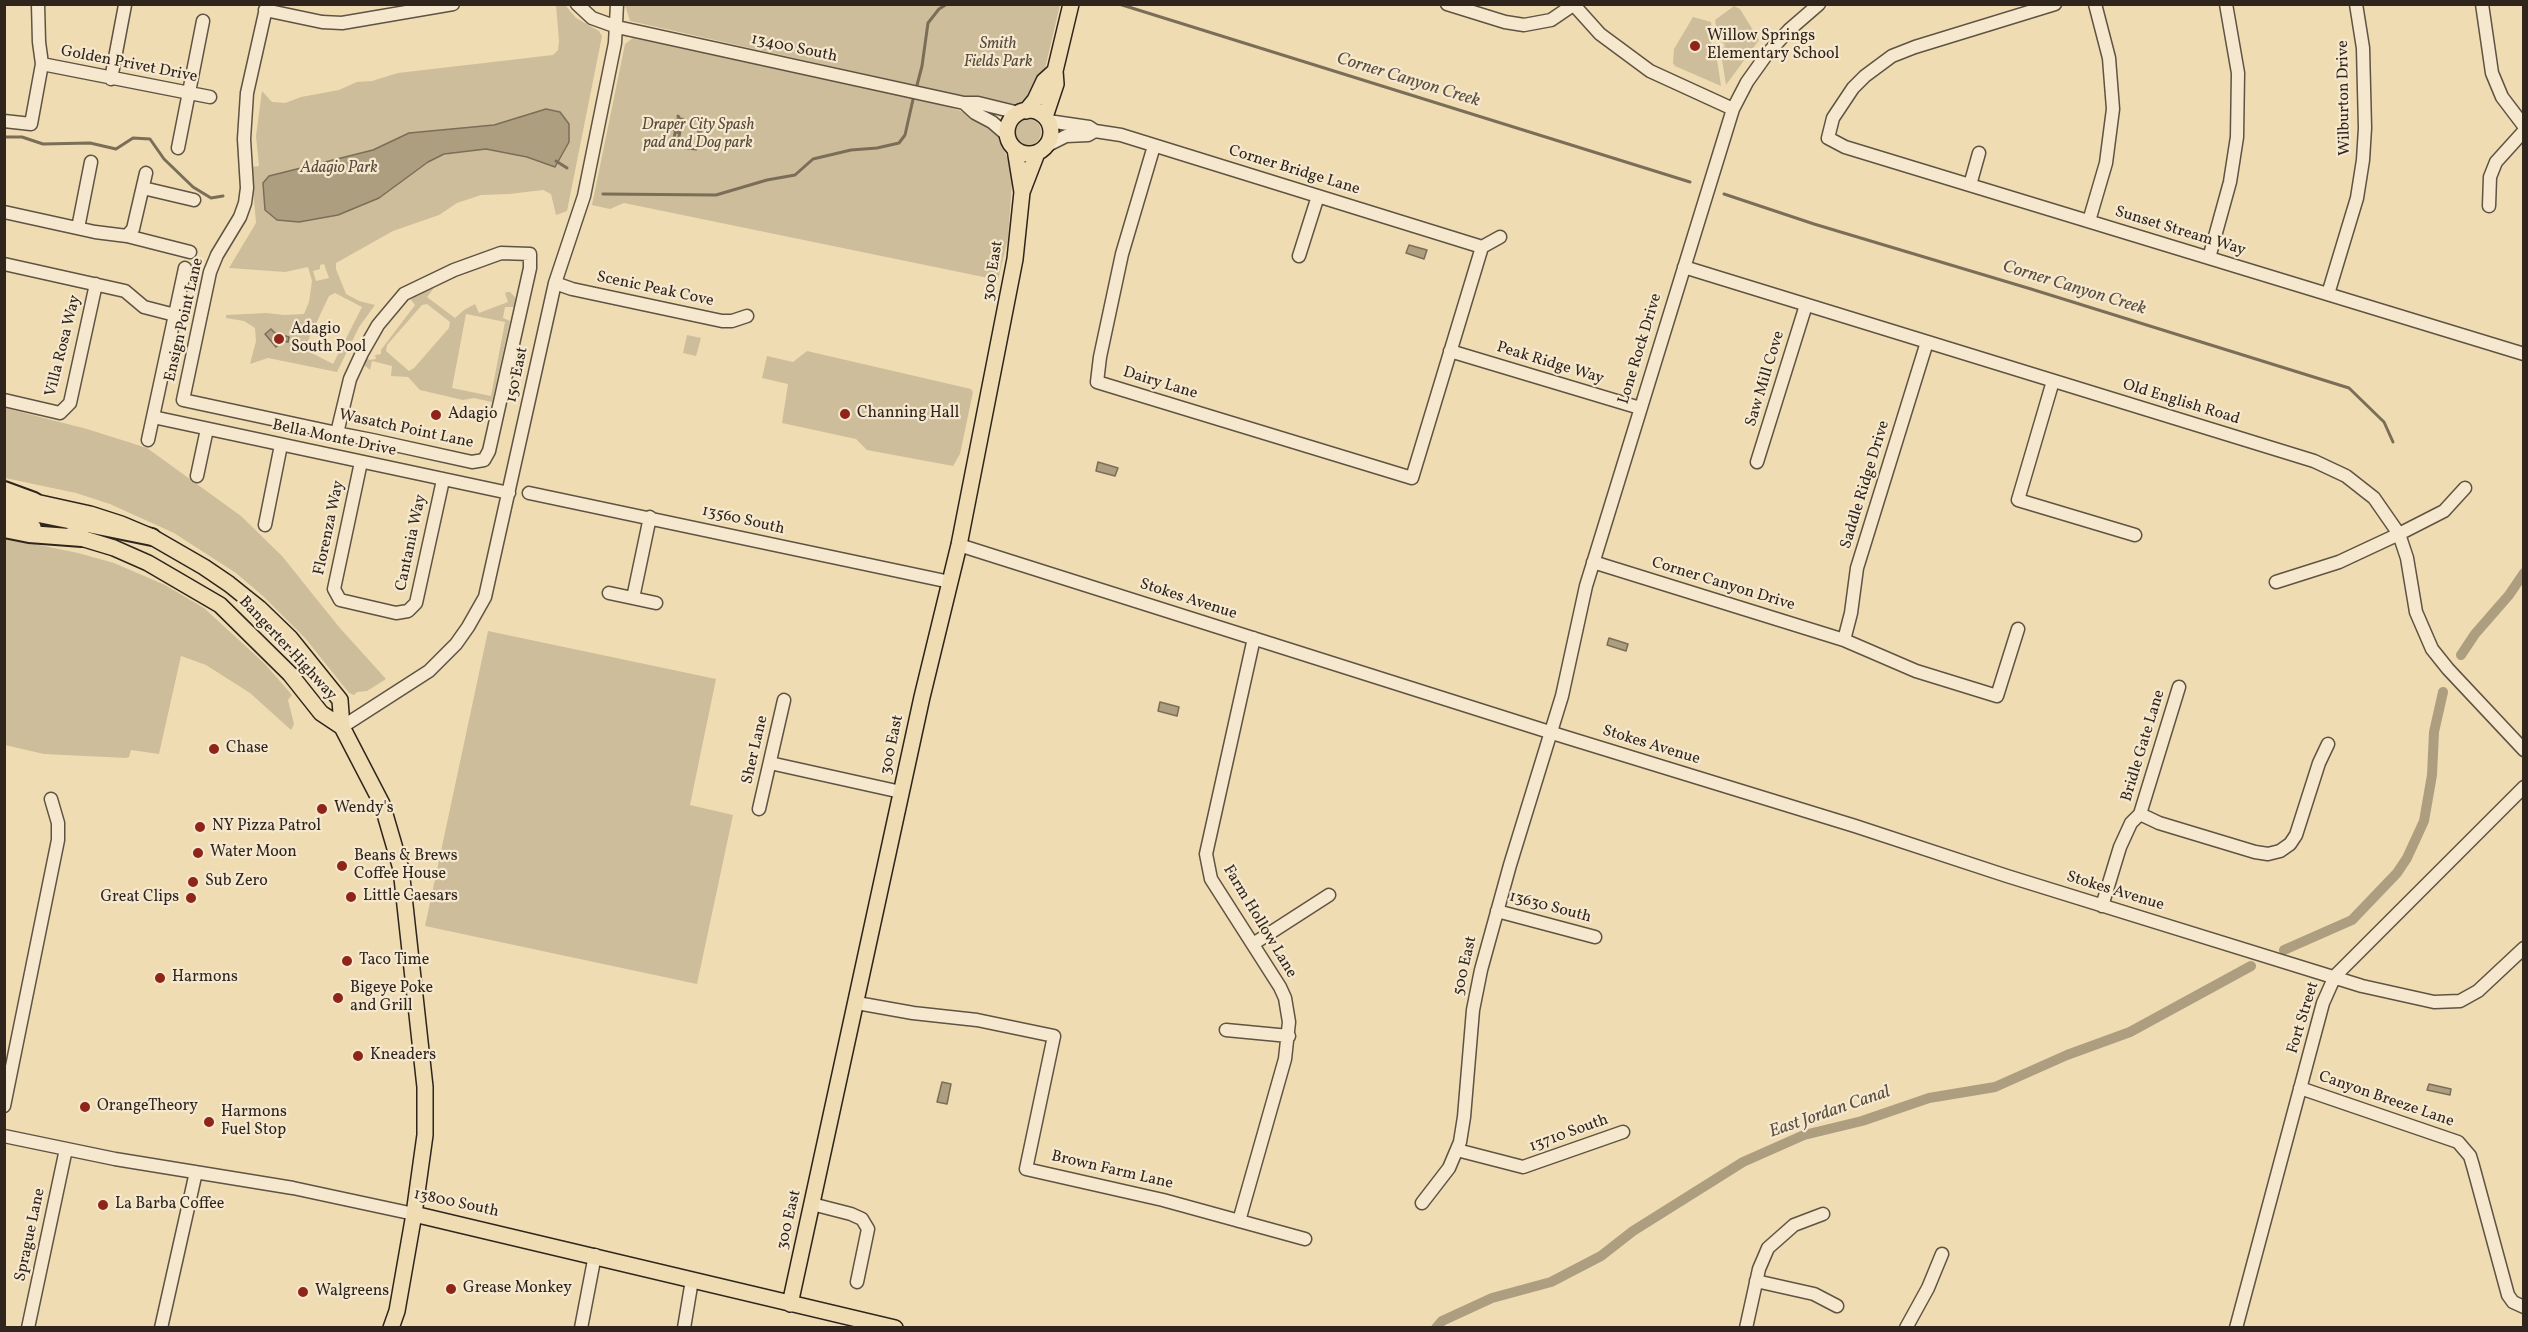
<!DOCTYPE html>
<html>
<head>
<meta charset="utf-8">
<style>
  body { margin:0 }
  #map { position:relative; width:2528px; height:1332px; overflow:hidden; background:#efdcb3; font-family:Vollkorn,serif }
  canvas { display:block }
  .frame { position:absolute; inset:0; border:6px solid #2f251d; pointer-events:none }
</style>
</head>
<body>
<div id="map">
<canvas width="2528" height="1332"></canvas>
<div class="frame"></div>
</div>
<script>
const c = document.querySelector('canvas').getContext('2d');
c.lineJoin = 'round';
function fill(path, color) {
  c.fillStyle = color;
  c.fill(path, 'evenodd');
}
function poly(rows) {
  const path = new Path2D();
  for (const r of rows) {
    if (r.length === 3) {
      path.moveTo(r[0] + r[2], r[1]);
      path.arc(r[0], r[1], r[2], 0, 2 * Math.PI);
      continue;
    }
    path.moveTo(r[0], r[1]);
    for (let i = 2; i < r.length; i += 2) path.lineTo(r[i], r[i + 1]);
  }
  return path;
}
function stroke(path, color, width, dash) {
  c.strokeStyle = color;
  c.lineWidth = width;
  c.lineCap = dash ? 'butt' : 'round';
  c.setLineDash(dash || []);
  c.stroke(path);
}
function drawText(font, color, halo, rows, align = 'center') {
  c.font = font + ' Vollkorn,serif';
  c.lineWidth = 4.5;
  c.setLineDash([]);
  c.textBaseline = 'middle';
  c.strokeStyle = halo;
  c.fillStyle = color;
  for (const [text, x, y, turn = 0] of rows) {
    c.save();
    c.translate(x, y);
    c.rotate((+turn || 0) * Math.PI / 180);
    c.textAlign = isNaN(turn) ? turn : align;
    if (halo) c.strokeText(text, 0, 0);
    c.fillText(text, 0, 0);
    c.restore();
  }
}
fill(poly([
  [556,5,565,5,576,18,599,31,602,36,567,211,556,215,551,194,543,190,509,194,481,195,457,203,439,215,393,231,336,263,336,269,346,294,359,301,375,305,359,327,337,372,268,358,250,364,256,341,255,328,244,321,226,318,226,315,266,313,284,315,304,314,309,302,312,281,308,267,285,272,229,268,256,223,251,167,259,166,256,136,262,91,272,102,285,103,301,97,339,90,357,82,372,81,398,73,553,55,558,50,559,41],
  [324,264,329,278,316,281,313,271,320,269,320,265],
  [335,293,362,307,333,364,304,349,329,296],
  [625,5,1060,5,1044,73,1025,103,1012,107,630,21],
  [1734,6,1740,9,1759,40,1726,85,1721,53,1725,45,1718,39,1715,20],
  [1693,17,1711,22,1713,39,1710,47,1716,53,1721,86,1675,66,1673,63,1674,49],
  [633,38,875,89,952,108,974,116,996,133,1013,170,1008,238,998,280,624,203,610,209,592,205,625,44],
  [1028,132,13],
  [434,288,427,297,455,318,464,310,475,304,479,313,508,302,505,293,507,292,510,292,515,297,515,307,505,307,503,318,510,321,492,402,474,398,463,400,420,390,408,377,391,376,392,366,372,361,370,370,364,365,366,354,369,360,376,359,375,355,381,354,381,350,415,305,409,297],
  [427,304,450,322,449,328,414,368,409,371,386,351,387,345,422,305],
  [466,314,505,322,491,396,452,388],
  [687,335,701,338,696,356,683,353],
  [807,351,971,389,973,392,960,454,953,466,867,450,856,439,782,423,788,384,762,378,767,356,793,362],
  [5,408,87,429,147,448,241,516,282,556,339,627,386,679,367,691,357,692,354,695,349,693,305,638,263,596,236,573,174,533,110,504,76,493,5,478],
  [5,538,78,553,114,563,165,585,204,608,265,664,292,695,288,700,294,724,291,730,250,693,206,665,181,656,159,754,131,750,129,757,126,758,44,754,5,745],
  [488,631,716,679,690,805,733,815,697,984,425,926]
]), '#cebd9a');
const water = poly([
  [546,109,560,112,569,124,569,142,555,167,527,157,486,149,444,154,428,162,379,198,338,215,299,222,277,220,265,210,263,183,269,176,373,150,409,133,494,125,546,109],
  [1409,245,1427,250,1424,259,1406,253,1409,245],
  [271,329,275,333,289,337,288,342,283,341,276,347,265,334,271,329],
  [1098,462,1118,468,1115,476,1096,471,1098,462],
  [1609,638,1628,644,1626,651,1607,645,1609,638],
  [1160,702,1179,707,1177,716,1158,711,1160,702],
  [942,1082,951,1084,947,1104,937,1102,942,1082],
  [2429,1084,2451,1089,2450,1095,2427,1090,2429,1084]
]);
fill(water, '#ae9e80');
stroke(water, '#7b6e58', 1.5);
stroke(poly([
  [1119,4,1690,182],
  [916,89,922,66,928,23,939,9,947,4],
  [678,116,682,124,680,131,675,133,674,139,679,147,696,149],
  [682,119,687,122,694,119,704,122,699,136,700,145],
  [676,132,673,128,679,117],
  [698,134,701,122],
  [4,137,22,137,43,144,90,143,116,149,133,138,150,139,164,159,193,187,211,198,223,196],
  [678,142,680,131],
  [678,143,684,144,687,148],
  [556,161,567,168],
  [603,194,716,195,767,180,795,175,813,159,851,150,877,148,899,143,905,135,914,95],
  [1724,194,1814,224,2031,289,2349,388,2384,422,2393,442]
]), '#7b6e58', 3);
stroke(poly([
  [2461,655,2475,634,2509,595,2524,573],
  [2284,950,2352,920,2397,873,2407,858,2424,821,2432,775,2434,732,2443,692],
  [1436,1328,1442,1321,1492,1298,1551,1282,1601,1256,1633,1231,1743,1162,1804,1135,1862,1121,1929,1098,1995,1087,2067,1055,2130,1032,2251,966]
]), '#ae9e80', 10);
const minor = poly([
  [267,4,247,93,244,139,247,188,245,203,240,217,217,255,210,272,183,400,337,433,372,440,472,462,484,460,489,451,530,268,530,254,501,253,454,270,404,294,378,325,362,353,350,379,337,433],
  [577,4,592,18,617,27,964,103,978,103,1019,113],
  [1447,4,1505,22,1524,25,1551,20,1573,5],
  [1573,4,1600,34,1650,71,1733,109],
  [2055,4,1915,47,1892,56,1865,76,1853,88,1833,118,1828,138,1845,147,2524,354],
  [2482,4,2492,73,2502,97,2524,126],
  [265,10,322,22,342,23,453,4],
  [42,64,210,97],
  [111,79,125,5],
  [964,103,975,113,992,122,1007,135],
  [4,121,31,124,42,64,39,42,38,4],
  [1048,121,1089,127,1095,131,1121,135,1482,247,1500,237],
  [1046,146,1066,136,1088,135,1095,131],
  [1154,146,1122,254,1100,357,1097,382,1412,478,1482,247],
  [178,148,203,21],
  [1970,185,1979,153],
  [143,188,194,200],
  [2489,206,2490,177,2496,162,2524,131],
  [4,212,95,232,127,236,133,229,146,173],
  [2089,221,2106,163,2113,109,2109,58,2095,4],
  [78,228,91,162],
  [127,236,190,252],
  [1299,256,1318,196],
  [2209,258,2230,182,2237,137,2238,73,2226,4],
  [4,264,125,291,144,307,175,315],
  [1684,267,2314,461,2346,476,2374,498,2399,534,2407,558,2416,612,2432,649,2448,669,2524,750],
  [555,283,572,289,722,321,732,321,747,316],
  [2328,294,2357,198,2363,160,2365,128,2363,48,2356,4],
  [1450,351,1640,408],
  [2053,381,2018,500,2135,535],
  [4,400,60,413,70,403,96,284],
  [153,417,509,493],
  [148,440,185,268],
  [361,462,334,589,340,600,396,613,408,611,416,603,443,480],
  [1757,462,1806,305],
  [197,476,207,429],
  [529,493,950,582],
  [265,525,281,445],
  [959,545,1562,736,1855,826,2007,876,2362,986,2434,1002,2460,1001,2478,991,2524,948],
  [1593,562,1844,640,1916,671,1997,696,2018,629],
  [2276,582,2339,562,2399,534,2444,511,2465,488],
  [609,593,656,603],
  [633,598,650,517],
  [1844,640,1851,613,1857,568,1927,342],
  [342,727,429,671,456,644,468,627,485,597,555,283,584,196,615,43,617,4],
  [770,763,901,792],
  [759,809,784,700],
  [2140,814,2159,823,2255,852,2268,854,2280,851,2290,844,2296,835,2319,763,2328,744],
  [2140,814,2179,687],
  [2102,906,2120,847,2131,823,2140,814],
  [1497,911,1595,937],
  [1253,944,1329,895],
  [857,1003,913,1013,977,1020,1054,1036,1026,1169,1163,1200,1305,1239],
  [1226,1030,1289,1036],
  [2300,1088,2458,1142,2470,1156,2473,1166,2508,1295,2513,1302,2524,1307],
  [4,1106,58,840,58,823,51,799],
  [4,1136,115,1159,293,1188,414,1214],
  [1457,1150,1523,1167,1623,1132],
  [1422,1203,1449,1168,1460,1142,1464,1117,1473,1010,1481,970,1510,865,1562,696,1586,586,1733,109,1747,82,1767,54,1789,30,1819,4],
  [812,1204,851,1214,862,1219,868,1229,857,1282],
  [1239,1221,1285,1059,1289,1022,1285,998,1280,987,1211,879,1206,854,1254,638],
  [1756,1281,1814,1294,1837,1306],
  [28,1328,66,1149],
  [161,1328,196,1172],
  [581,1328,595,1255],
  [684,1328,692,1280],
  [1746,1328,1759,1269,1768,1248,1794,1225,1823,1214],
  [1906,1328,1928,1288,1942,1254],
  [2236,1328,2323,1003,2335,976,2524,787]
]);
const major = poly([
  [1029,132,22],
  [1026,111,1035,100,1044,81,1055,71],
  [1045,117,1056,84,1055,71,1071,4],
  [1015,149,1022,192],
  [22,499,90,514,121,524,152,537,204,567,229,584,259,608,290,638,340,700,342,727,382,804,401,869,425,1087,425,1135,414,1214,397,1311,391,1328],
  [4,521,33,527],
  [71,535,114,548,148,563,220,605,290,674,321,713,342,727],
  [414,1214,895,1328],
  [790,1304,922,697,959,545,1015,259,1022,192,1037,153]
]);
const highway = poly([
  [4,490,34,501],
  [4,507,152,537],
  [4,529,29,534,82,538]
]);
stroke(minor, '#5f5342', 15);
stroke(major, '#2f251d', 18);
stroke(highway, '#2f251d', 20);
stroke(minor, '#f5e8ce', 12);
stroke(major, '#efdcb3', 15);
stroke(highway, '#efdcb3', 16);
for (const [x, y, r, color] of [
  [1695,46,6,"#8f2418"],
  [279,339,6,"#8f2418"],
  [845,414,6,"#8f2418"],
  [436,415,6,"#8f2418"],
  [214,749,6,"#8f2418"],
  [322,809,6,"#8f2418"],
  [200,827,6,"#8f2418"],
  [198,853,6,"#8f2418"],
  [342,866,6,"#8f2418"],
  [193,882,6,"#8f2418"],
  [351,897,6,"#8f2418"],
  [191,898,6,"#8f2418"],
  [347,961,6,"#8f2418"],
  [160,978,6,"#8f2418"],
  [338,998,6,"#8f2418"],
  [358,1056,6,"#8f2418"],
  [85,1107,6,"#8f2418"],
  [209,1122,6,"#8f2418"],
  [103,1205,6,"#8f2418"],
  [451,1289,6,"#8f2418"],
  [303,1292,6,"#8f2418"]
]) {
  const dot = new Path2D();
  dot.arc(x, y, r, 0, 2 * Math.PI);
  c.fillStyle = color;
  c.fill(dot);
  stroke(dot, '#f5e8ce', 2);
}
drawText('16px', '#2f251d', '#f5e8ce', [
  ["Willow Springs",1707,37],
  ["Elementary School",1707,55],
  ["Adagio",291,330],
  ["South Pool",291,348],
  ["Channing Hall",857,414],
  ["Adagio",448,415],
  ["Chase",226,749],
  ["Wendy's",334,809],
  ["NY Pizza Patrol",212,827],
  ["Water Moon",210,853],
  ["Beans & Brews",354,857],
  ["Coffee House",354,875],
  ["Sub Zero",205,882],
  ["Little Caesars",363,897],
  ["Great Clips",179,898,"right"],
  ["Taco Time",359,961],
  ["Harmons",172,978],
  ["Bigeye Poke",350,989],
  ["and Grill",350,1007],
  ["Kneaders",370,1056],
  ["OrangeTheory",97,1107],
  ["Harmons",221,1113],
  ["Fuel Stop",221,1131],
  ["La Barba Coffee",115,1205],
  ["Grease Monkey",463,1289],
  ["Walgreens",315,1292]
], 'left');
drawText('italic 16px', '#574b3c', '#f5e8ce', [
  ["Smith",998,45],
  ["Fields Park",998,63],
  ["Draper City Spash",698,126],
  ["pad and Dog park",698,144],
  ["Adagio Park",339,169]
]);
drawText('16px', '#2f251d', '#f5e8ce', [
  ["13400 South",794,49,12],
  ["Golden Privet Drive",129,65,11],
  ["Wilburton Drive",2345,98,-91],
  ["Corner Bridge Lane",1294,171,17],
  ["Sunset Stream Way",2180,232,17],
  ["300 East",994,271,-81],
  ["Scenic Peak Cove",655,290,12],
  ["Ensign Point Lane",185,320,-77],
  ["Villa Rosa Way",64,346,-76],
  ["Lone Rock Drive",1641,349,-73],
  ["Peak Ridge Way",1550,364,17],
  ["150 East",518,375,-78],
  ["Saw Mill Cove",1766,379,-73],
  ["Dairy Lane",1160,384,17],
  ["Old English Road",2181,403,17],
  ["Wasatch Point Lane",406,430,12],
  ["Bella Monte Drive",334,439,12],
  ["Saddle Ridge Drive",1866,485,-73],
  ["13560 South",743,521,13],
  ["Florenza Way",330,528,-78],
  ["Cantania Way",412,543,-78],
  ["Corner Canyon Drive",1723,585,17],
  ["Stokes Avenue",1188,600,18],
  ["Bangerter Highway",287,649,47],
  ["300 East",893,745,-78],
  ["Stokes Avenue",1651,746,17],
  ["Bridle Gate Lane",2144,746,-73],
  ["Sher Lane",756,750,-77],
  ["Stokes Avenue",2115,892,17],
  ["13630 South",1550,908,15],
  ["Farm Hollow Lane",1259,922,59],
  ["500 East",1466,966,-77],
  ["Fort Street",2304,1018,-73],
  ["Canyon Breeze Lane",2386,1100,19],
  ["13710 South",1569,1134,-20],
  ["Brown Farm Lane",1112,1171,13],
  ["13800 South",456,1204,12],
  ["300 East",790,1220,-77],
  ["Sprague Lane",31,1235,-78]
]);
drawText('italic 18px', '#5b4f40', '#f5e8ce', [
  ["Corner Canyon Creek",1408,81,17],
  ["Corner Canyon Creek",2074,289,17],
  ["East Jordan Canal",1830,1113,-19]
]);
</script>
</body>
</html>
